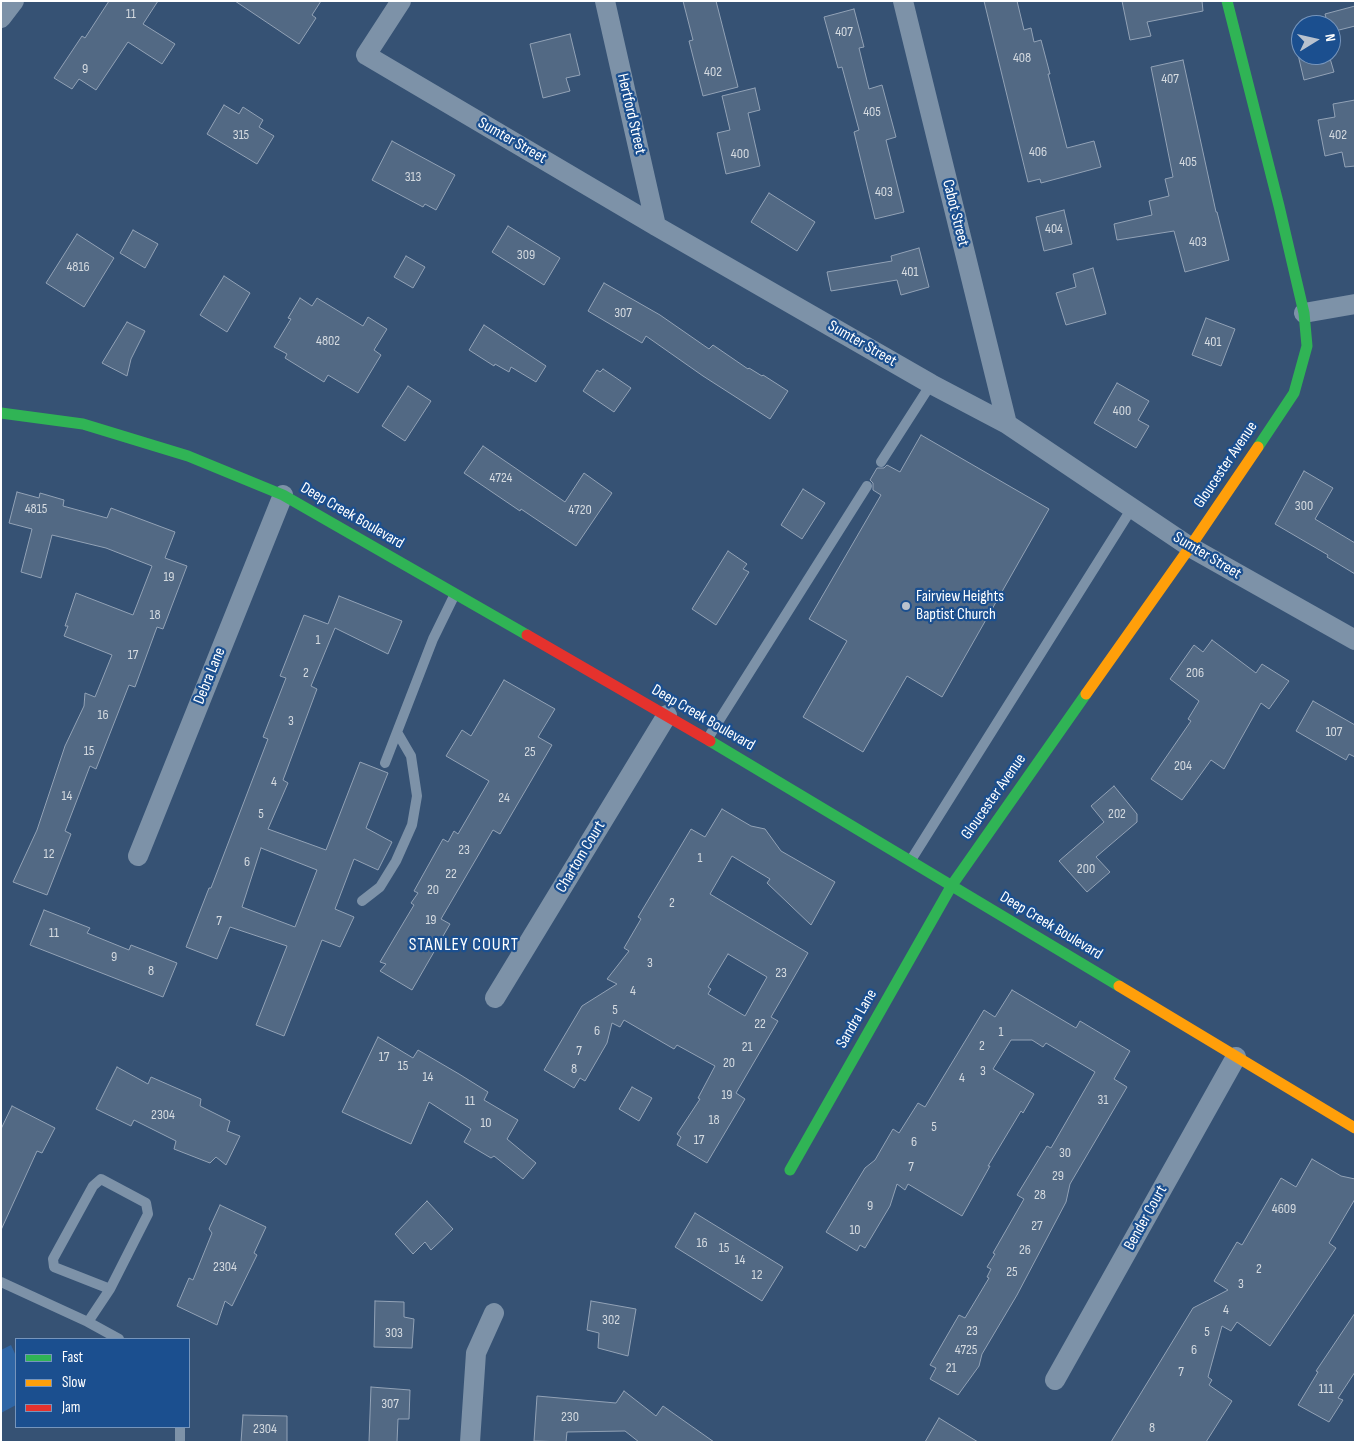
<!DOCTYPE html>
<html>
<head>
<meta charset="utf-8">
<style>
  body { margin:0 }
  #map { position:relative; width:1356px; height:1443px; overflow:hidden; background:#365274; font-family:"Sofia Sans Condensed",sans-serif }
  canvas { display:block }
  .frame { position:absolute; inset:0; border:2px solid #fff; pointer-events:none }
  .legend { position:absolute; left:15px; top:1338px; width:175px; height:90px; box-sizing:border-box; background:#1b4f8f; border:1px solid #7695bc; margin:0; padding:6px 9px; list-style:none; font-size:15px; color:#fff }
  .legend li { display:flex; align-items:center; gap:10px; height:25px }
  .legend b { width:25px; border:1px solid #7695bc }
  .north { position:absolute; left:1291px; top:15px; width:50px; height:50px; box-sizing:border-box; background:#1b4f8f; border:1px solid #7695bc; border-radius:50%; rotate:81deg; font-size:14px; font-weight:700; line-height:20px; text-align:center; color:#fff }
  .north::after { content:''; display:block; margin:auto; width:18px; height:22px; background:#b9c2ce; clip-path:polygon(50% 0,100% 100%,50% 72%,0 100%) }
</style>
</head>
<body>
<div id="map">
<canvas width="1356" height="1443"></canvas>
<div class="frame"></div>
<ul class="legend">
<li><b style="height:6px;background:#30b455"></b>Fast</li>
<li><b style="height:6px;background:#ff9f0a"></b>Slow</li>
<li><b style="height:6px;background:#e5322d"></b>Jam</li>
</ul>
<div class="north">N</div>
</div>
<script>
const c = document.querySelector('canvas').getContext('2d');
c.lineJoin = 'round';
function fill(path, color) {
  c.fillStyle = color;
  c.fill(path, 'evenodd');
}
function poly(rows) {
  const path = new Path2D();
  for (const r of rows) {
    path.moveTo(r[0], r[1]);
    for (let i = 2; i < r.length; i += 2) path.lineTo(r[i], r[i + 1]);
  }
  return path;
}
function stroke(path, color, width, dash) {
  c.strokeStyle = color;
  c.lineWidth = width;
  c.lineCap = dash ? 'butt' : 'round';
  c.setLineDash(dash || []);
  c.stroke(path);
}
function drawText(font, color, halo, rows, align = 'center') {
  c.font = font + ' "Sofia Sans Condensed",sans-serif';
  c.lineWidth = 4.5;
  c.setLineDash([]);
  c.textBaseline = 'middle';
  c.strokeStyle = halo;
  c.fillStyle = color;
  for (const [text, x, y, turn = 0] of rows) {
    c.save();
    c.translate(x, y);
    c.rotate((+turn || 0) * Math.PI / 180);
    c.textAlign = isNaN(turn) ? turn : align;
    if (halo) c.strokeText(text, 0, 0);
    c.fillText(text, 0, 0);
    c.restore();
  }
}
fill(poly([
  [11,1345,16,1356,16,1405,1,1413,1,1350]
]), '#2f66a5');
const building = poly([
  [109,1,158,1,143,24,175,44,162,64,128,42,96,90,79,79,72,89,54,78,82,36,85,38,109,1],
  [235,1,321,1,312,15,316,18,299,44,235,1],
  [683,1,716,1,738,87,703,96,689,41,693,40,683,1],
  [984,1,1017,1,1024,30,1031,28,1034,42,1041,40,1050,74,1048,74,1067,148,1094,141,1101,167,1041,183,1040,179,1028,182,984,1],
  [1122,1,1202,1,1203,11,1147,22,1151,36,1130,40,1122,1],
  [1355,6,1355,26,1331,32,1331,25,1328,25,1325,14,1355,6],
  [854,9,864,47,859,48,869,89,882,85,896,137,886,140,904,212,875,219,854,132,859,130,842,67,838,68,824,17,854,9],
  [570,34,580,75,566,78,570,91,543,98,530,44,570,34],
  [1301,40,1301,55,1329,55,1334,72,1304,80,1295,42,1301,40],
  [1183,60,1216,212,1217,212,1229,260,1185,272,1174,231,1117,240,1114,224,1152,215,1149,201,1169,196,1165,179,1173,177,1151,67,1183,60],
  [755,88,760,110,748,113,760,166,726,174,717,133,730,130,722,96,755,88],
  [1355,100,1355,166,1345,167,1342,152,1325,156,1318,120,1335,117,1333,104,1355,100],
  [224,105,239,114,243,107,263,120,259,127,274,136,257,164,207,134,224,105],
  [392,141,455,175,436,210,425,204,423,207,372,180,392,141],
  [769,193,815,222,797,251,751,222,769,193],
  [1064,210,1072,244,1044,251,1036,217,1064,210],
  [508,226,560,258,544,285,492,252,508,226],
  [133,230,158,244,145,268,120,253,133,230],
  [77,234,114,258,84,307,46,283,77,234],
  [919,248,929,287,901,295,897,280,831,291,827,272,892,261,891,256,919,248],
  [406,256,425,267,413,288,394,277,406,256],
  [1093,268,1106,314,1066,325,1056,293,1076,287,1073,274,1093,268],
  [224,276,250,293,227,332,200,315,224,276],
  [604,283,660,315,709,349,713,345,748,369,749,368,762,376,763,375,788,391,770,419,703,376,646,336,642,343,588,311,604,283],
  [300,298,312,306,317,298,363,326,368,317,387,329,374,350,381,355,358,393,328,375,324,382,285,358,287,354,274,347,291,319,288,318,300,298],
  [1206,318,1235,329,1221,366,1192,355,1206,318],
  [127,322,145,331,131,359,127,376,102,363,127,322],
  [484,325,546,366,536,382,511,367,509,372,495,364,494,366,469,350,484,325],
  [603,369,631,388,614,412,583,391,597,370,600,372,603,369],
  [1117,383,1149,401,1138,420,1149,426,1136,448,1094,423,1117,383],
  [408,386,431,401,405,441,382,426,408,386],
  [921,435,1049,509,942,697,907,676,863,752,803,717,847,641,809,619,881,495,873,490,873,483,870,480,877,468,884,468,887,465,900,472,921,435],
  [483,446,565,502,584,473,612,493,576,546,521,509,520,511,464,473,483,446],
  [1304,471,1333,488,1315,519,1355,543,1355,574,1327,557,1328,555,1275,524,1304,471],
  [803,489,825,503,802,539,781,525,803,489],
  [17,492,39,498,40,493,64,500,63,506,107,518,111,508,175,532,165,558,187,566,163,629,157,627,135,687,129,685,96,769,90,766,65,831,71,834,47,895,13,882,37,830,65,746,84,706,85,693,95,697,112,655,64,636,68,626,65,626,76,593,133,615,152,566,106,548,52,535,41,578,21,572,32,529,9,523,17,492],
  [728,551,747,564,743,569,749,572,716,625,692,609,728,551],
  [339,596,402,621,388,654,335,628,311,686,317,689,283,780,288,783,268,829,326,850,360,762,388,773,366,828,392,842,378,870,354,859,335,909,354,917,340,947,322,940,284,1036,256,1025,287,946,230,927,217,959,186,947,209,888,211,888,268,739,263,737,286,678,280,676,304,615,328,624,339,596],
  [261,848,317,870,295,927,242,907,261,848],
  [1212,640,1256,673,1262,664,1289,681,1269,709,1261,703,1224,769,1211,760,1182,800,1151,779,1191,721,1188,719,1199,701,1170,679,1194,645,1203,652,1212,640],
  [504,680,555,709,538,737,552,745,500,834,493,830,441,919,450,924,412,990,380,971,386,964,380,962,414,905,411,903,418,893,414,891,443,839,448,842,454,831,458,834,489,781,446,756,462,730,471,736,504,680],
  [1313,701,1355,725,1355,757,1349,754,1346,760,1296,731,1313,701],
  [1114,786,1137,814,1137,822,1096,857,1110,872,1087,892,1059,861,1104,822,1091,806,1114,786],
  [722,809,751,826,765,829,781,851,835,882,811,925,767,883,770,879,732,856,710,894,808,953,771,1017,778,1021,736,1093,745,1099,707,1163,677,1145,681,1137,677,1134,700,1099,698,1098,715,1066,677,1045,674,1049,624,1020,620,1027,612,1023,607,1043,585,1081,580,1078,574,1088,544,1070,582,1006,617,984,607,979,629,951,624,948,641,919,638,917,691,829,705,837,722,809],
  [728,954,767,977,745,1016,708,994,711,989,708,987,728,954],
  [44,910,90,928,87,933,129,950,131,945,177,963,163,997,30,945,44,910],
  [1012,990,1076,1028,1080,1021,1130,1051,1114,1079,1127,1087,1070,1184,1066,1202,1017,1295,982,1354,979,1366,958,1395,930,1379,936,1368,930,1365,959,1315,965,1318,989,1278,987,1277,991,1269,987,1267,995,1254,993,1253,1024,1199,1017,1195,1047,1146,1051,1148,1095,1072,1046,1043,1043,1047,1032,1040,1011,1040,993,1069,1034,1094,1023,1113,1021,1111,988,1166,990,1166,962,1216,908,1184,905,1190,897,1184,890,1206,865,1248,860,1245,857,1251,826,1232,865,1168,875,1160,893,1129,899,1133,918,1103,925,1107,984,1010,995,1017,1012,990],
  [378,1037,413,1058,418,1050,459,1074,488,1092,484,1100,518,1120,507,1139,536,1163,523,1179,494,1156,491,1158,464,1142,471,1129,429,1102,411,1144,342,1112,378,1037],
  [117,1067,148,1084,151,1077,201,1099,200,1106,230,1121,227,1131,240,1136,226,1165,216,1157,210,1163,174,1149,176,1141,134,1120,131,1126,96,1109,117,1067],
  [632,1087,652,1098,639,1121,619,1109,632,1087],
  [12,1106,55,1128,42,1153,37,1151,1,1230,1,1129,12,1106],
  [1312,1159,1341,1176,1355,1179,1355,1199,1329,1243,1336,1248,1270,1346,1237,1322,1231,1331,1222,1326,1208,1377,1212,1380,1209,1385,1232,1401,1206,1442,1111,1442,1193,1308,1228,1290,1214,1281,1237,1242,1242,1245,1281,1178,1296,1187,1312,1159],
  [427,1201,453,1229,431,1250,425,1242,413,1254,395,1234,427,1201],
  [220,1205,266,1227,254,1253,257,1255,232,1306,225,1301,217,1325,177,1306,189,1278,193,1280,212,1233,209,1229,220,1205],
  [695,1213,783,1267,762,1301,675,1247,695,1213],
  [375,1301,404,1302,404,1317,414,1319,412,1348,374,1347,375,1301],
  [591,1301,636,1309,628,1356,598,1348,599,1333,587,1330,591,1301],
  [1355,1313,1355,1372,1338,1398,1343,1400,1329,1422,1298,1405,1318,1372,1316,1371,1355,1313],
  [371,1387,410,1390,409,1419,398,1419,397,1442,369,1442,371,1387],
  [624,1391,656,1416,663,1406,714,1442,639,1442,625,1431,567,1432,566,1442,534,1441,537,1396,616,1403,624,1391],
  [243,1415,287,1416,287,1442,241,1442,243,1415],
  [939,1418,978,1442,925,1442,939,1418]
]);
fill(building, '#526984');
stroke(building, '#92a2b6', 1);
stroke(poly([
  [881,462,931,384],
  [708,738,867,486],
  [385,763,433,639,455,594],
  [911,860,1132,508],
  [362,901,380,887,396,861,412,825,417,796,411,756,397,732],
  [1,1282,88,1322,119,1339],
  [88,1322,110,1289,54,1267,53,1259,93,1186,101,1179,146,1203,148,1214,110,1289],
  [180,1442,180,1427]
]), '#7d92a8', 10);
stroke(poly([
  [401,1,366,55,656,226,931,384,1007,424,1190,547,1355,640],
  [605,1,656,226],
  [903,1,1007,424],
  [1,18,14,1],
  [1304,313,1355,304],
  [138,856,283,495],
  [495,998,667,715],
  [1055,1380,1236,1057],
  [470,1442,476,1353,494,1313]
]), '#7d92a8', 20);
stroke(poly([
  [1227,1,1279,206,1304,313,1307,346,1294,393,1258,447],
  [1,413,83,424,188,456,283,495,527,635],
  [710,741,1119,986],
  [790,1170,952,885,1086,694]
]), '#30b455', 11);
stroke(poly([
  [1086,694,1190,547,1258,447],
  [1119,986,1355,1128]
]), '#ff9f0a', 11);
stroke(poly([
  [527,635,710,741]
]), '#e5322d', 11);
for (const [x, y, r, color] of [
  [906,606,5,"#b9c2ce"]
]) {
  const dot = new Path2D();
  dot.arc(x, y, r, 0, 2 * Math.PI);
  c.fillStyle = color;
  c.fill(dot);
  stroke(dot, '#1b4f8f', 2);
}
drawText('14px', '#d4dae0', null, [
  ["11",131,14],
  ["407",844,32],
  ["408",1022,58],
  ["9",85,69],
  ["402",713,72],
  ["407",1170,79],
  ["405",872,112],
  ["315",241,135],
  ["402",1338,135],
  ["406",1038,152],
  ["400",740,154],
  ["405",1188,162],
  ["313",413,177],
  ["403",884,192],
  ["404",1054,229],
  ["403",1198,242],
  ["309",526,255],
  ["4816",78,267],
  ["401",910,272],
  ["307",623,313],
  ["4802",328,341],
  ["401",1213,342],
  ["400",1122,411],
  ["4724",501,478],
  ["300",1304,506],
  ["4815",36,509],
  ["4720",580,510],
  ["19",169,577],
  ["18",155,615],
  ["1",318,640],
  ["17",133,655],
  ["2",306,673],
  ["206",1195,673],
  ["16",103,715],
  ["3",291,721],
  ["107",1334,732],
  ["15",89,751],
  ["25",530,752],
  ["204",1183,766],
  ["4",274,782],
  ["14",67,796],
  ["24",504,798],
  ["5",261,814],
  ["202",1117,814],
  ["23",464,850],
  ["12",49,854],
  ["1",700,858],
  ["6",247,862],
  ["200",1086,869],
  ["22",451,874],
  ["20",433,890],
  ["2",672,903],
  ["19",431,920],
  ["7",219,921],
  ["11",54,933],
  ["9",114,957],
  ["3",650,963],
  ["8",151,971],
  ["23",781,973],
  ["4",633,991],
  ["5",615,1010],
  ["22",760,1024],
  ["6",597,1031],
  ["1",1001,1032],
  ["2",982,1046],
  ["21",747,1047],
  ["7",579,1051],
  ["17",384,1057],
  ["20",729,1063],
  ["15",403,1066],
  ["8",574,1069],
  ["3",983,1071],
  ["14",428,1077],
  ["4",962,1078],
  ["19",727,1095],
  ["31",1103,1100],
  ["11",470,1101],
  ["2304",163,1115],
  ["18",714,1120],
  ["10",486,1123],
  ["5",934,1127],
  ["17",699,1140],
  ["6",914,1142],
  ["30",1065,1153],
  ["7",911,1167],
  ["29",1058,1176],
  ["28",1040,1195],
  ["9",870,1206],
  ["4609",1284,1209],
  ["27",1037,1226],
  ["10",855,1230],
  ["16",702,1243],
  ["15",724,1248],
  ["26",1025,1250],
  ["14",740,1260],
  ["2304",225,1267],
  ["2",1259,1269],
  ["25",1012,1272],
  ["12",757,1275],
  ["3",1241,1284],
  ["4",1226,1310],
  ["302",611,1320],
  ["23",972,1331],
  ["5",1207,1332],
  ["303",394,1333],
  ["4725",966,1350],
  ["6",1194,1350],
  ["21",951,1368],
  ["7",1181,1372],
  ["111",1326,1389],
  ["307",390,1404],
  ["230",570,1417],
  ["8",1152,1428],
  ["2304",265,1429]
]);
drawText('16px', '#fff', '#1b4f8f', [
  ["Hertford Street",631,114,77],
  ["Sumter Street",512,141,30],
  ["Cabot Street",955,213,76],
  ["Sumter Street",862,344,30],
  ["Gloucester Avenue",1226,465,-56],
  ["Deep Creek Boulevard",352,516,30],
  ["Sumter Street",1207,556,31],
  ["Debra Lane",210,676,-68],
  ["Deep Creek Boulevard",703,718,30],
  ["Gloucester Avenue",994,797,-55],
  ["Chartom Court",581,857,-59],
  ["Deep Creek Boulevard",1051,926,31],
  ["Sandra Lane",857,1019,-60],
  ["Bender Court",1146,1218,-61]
]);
drawText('16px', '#fff', '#1b4f8f', [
  ["Fairview Heights",916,597],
  ["Baptist Church",916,615]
], 'left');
c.letterSpacing = '1px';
drawText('18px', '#fff', '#1b4f8f', [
  ["STANLEY COURT",464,945]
]);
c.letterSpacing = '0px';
</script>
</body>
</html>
